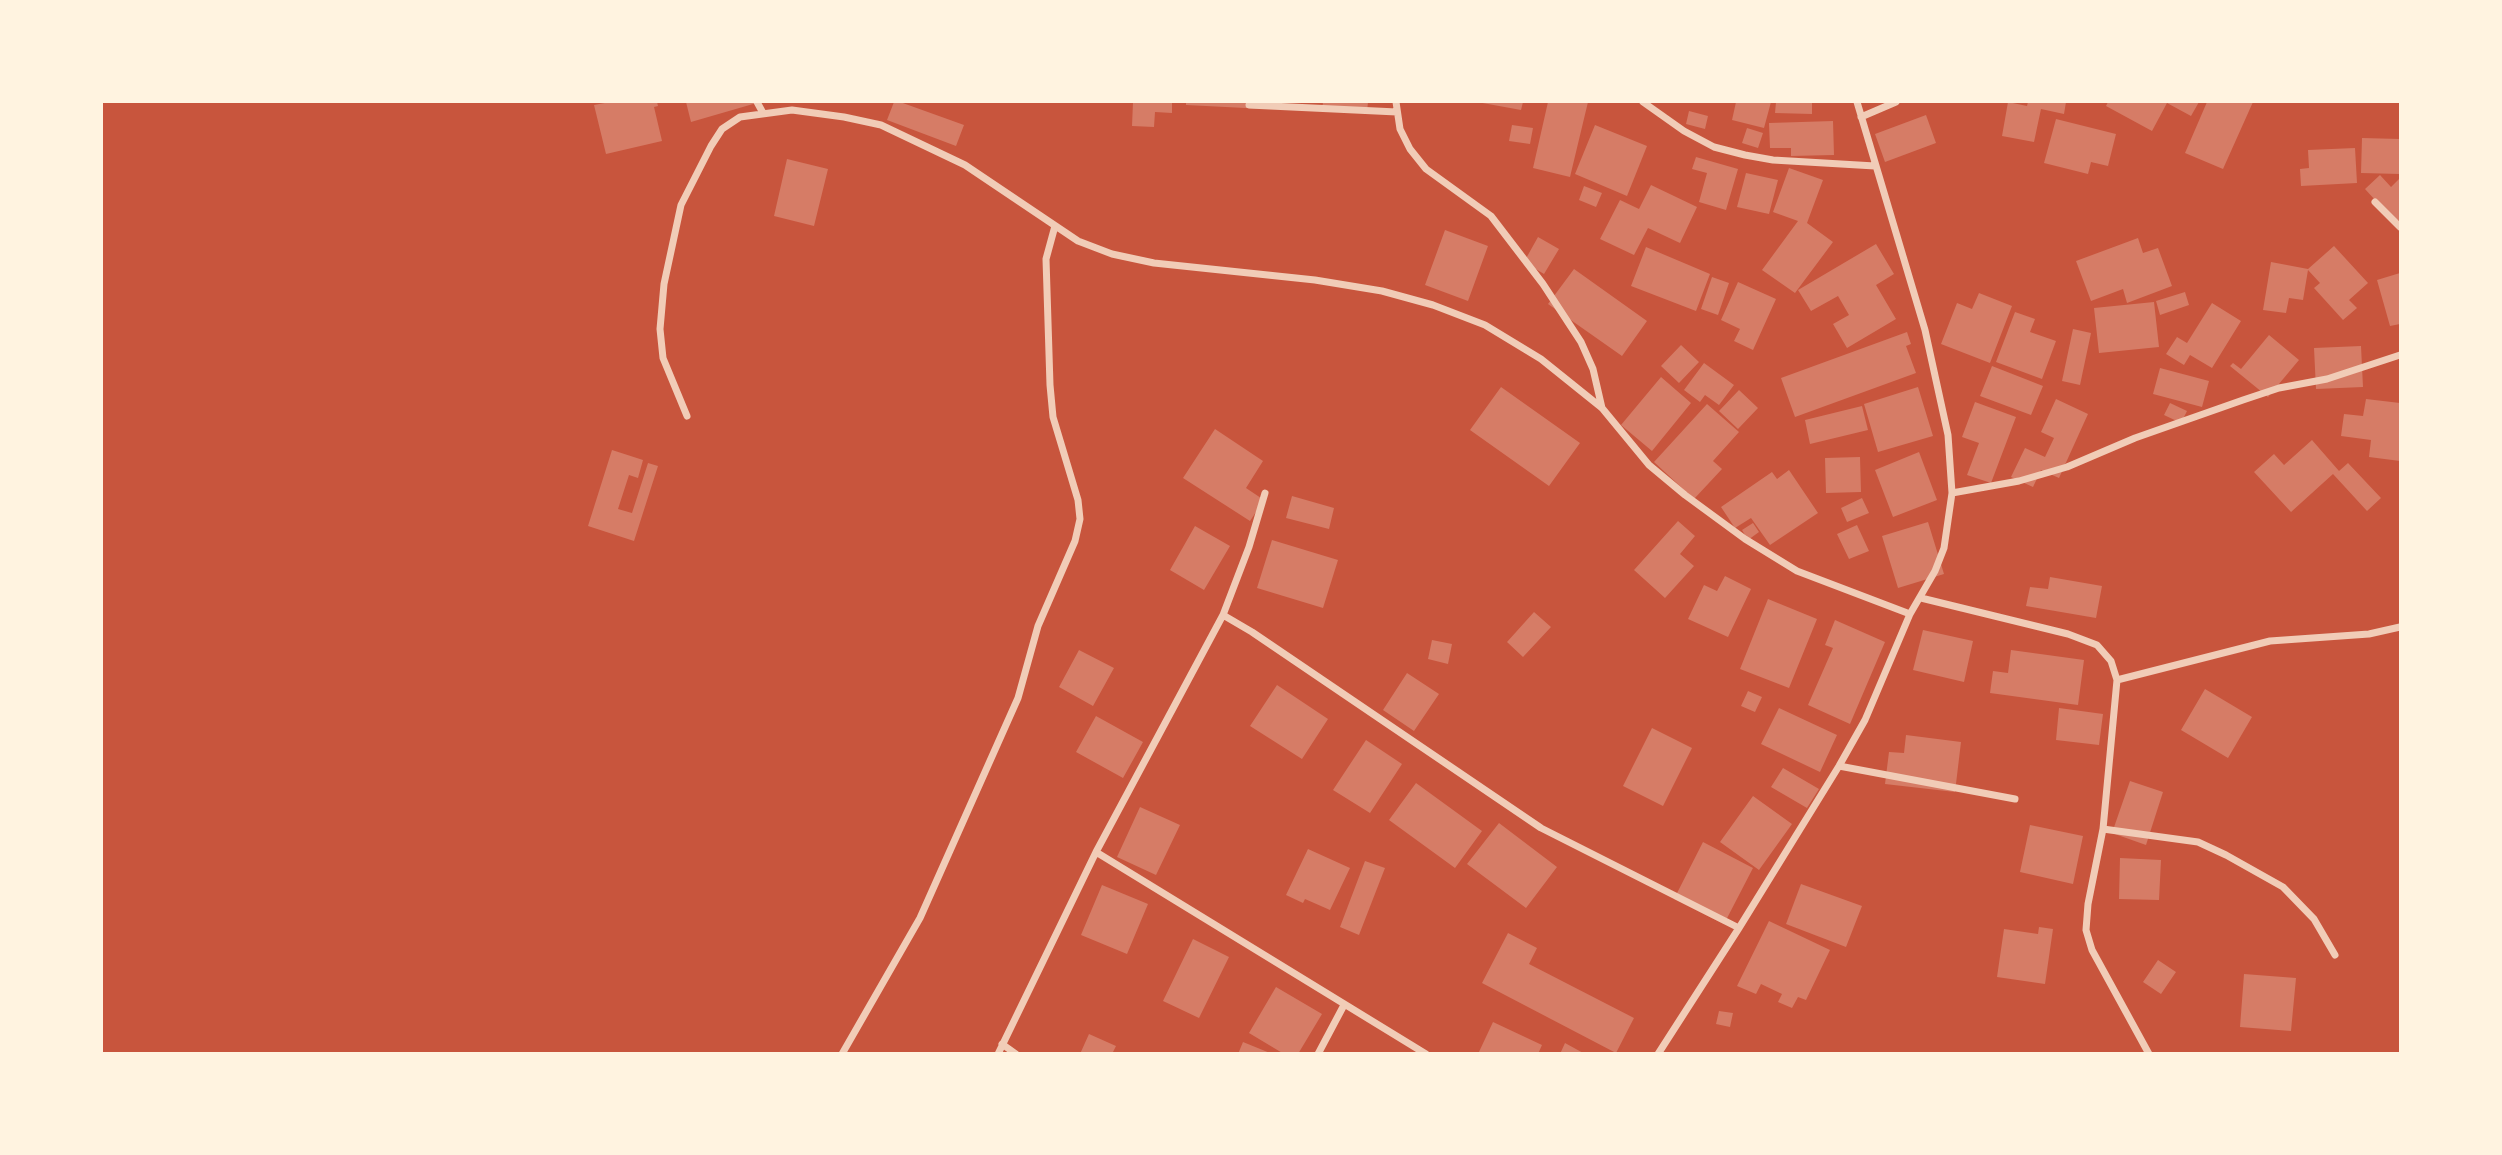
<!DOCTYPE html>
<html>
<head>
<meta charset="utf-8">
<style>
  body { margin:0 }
  #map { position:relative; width:2502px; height:1155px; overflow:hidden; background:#c8553d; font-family:"Titillium Web",sans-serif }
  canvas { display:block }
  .frame { position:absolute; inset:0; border:103px solid #fff3e0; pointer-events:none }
</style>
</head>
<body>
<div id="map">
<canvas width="2502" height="1155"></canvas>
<div class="frame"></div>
</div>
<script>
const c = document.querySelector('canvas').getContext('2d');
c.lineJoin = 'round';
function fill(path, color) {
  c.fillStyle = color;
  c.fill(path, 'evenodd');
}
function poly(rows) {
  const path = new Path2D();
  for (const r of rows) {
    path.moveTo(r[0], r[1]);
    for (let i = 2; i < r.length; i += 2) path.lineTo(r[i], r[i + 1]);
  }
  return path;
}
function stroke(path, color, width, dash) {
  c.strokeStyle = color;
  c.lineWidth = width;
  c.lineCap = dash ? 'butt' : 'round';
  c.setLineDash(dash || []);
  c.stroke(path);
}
fill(poly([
  [610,102,657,102,658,106,654,107,662,141,606,154,594,105],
  [686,102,760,102,691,122],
  [894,102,900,102,964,125,956,146,887,120],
  [1133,102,1172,102,1172,113,1155,112,1154,127,1132,126],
  [1186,102,1265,102,1265,109,1186,105],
  [1323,102,1368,102,1367,112,1322,111],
  [1477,102,1523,102,1521,110],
  [1548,102,1588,102,1570,177,1533,168],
  [1736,102,1771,102,1764,128,1732,120],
  [1776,102,1812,102,1812,114,1775,113],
  [2008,102,2027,106,2028,102,2066,102,2064,114,2041,109,2034,142,2002,136],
  [2108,102,2199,102,2191,116,2167,103,2152,131,2106,106],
  [2207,102,2253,102,2223,169,2185,153],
  [1689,111,1708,116,1705,129,1686,124],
  [1926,115,1936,143,1885,162,1875,134],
  [2056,119,2116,134,2108,166,2091,162,2088,174,2044,163],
  [1833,121,1834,155,1791,156,1791,148,1770,148,1769,123],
  [1512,125,1533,128,1530,144,1509,141],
  [1595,125,1647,146,1627,196,1575,174],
  [1747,128,1763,133,1758,148,1742,143],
  [2362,138,2400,139,2400,174,2361,173],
  [2355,148,2357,183,2301,186,2300,169,2309,168,2308,150],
  [1696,157,1738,169,1726,210,1699,202,1707,173,1692,169],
  [787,159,828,169,814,226,774,216],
  [1789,168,1823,180,1807,223,1833,242,1795,293,1762,270,1798,221,1773,212],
  [1746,173,1778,180,1769,214,1737,207],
  [2380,175,2391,187,2400,178,2400,219,2396,223,2365,189],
  [1651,185,1697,207,1680,243,1648,228,1634,255,1600,239,1620,200,1639,209],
  [1584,186,1602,193,1596,207,1579,200],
  [1445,230,1488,246,1468,301,1425,285],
  [1538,237,1559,249,1544,274,1524,262],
  [2138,238,2143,253,2158,248,2172,286,2127,303,2123,289,2091,301,2076,261],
  [1876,244,1894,274,1876,285,1896,319,1847,348,1833,324,1849,315,1838,296,1811,311,1798,290],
  [2334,246,2368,283,2349,300,2357,308,2343,320,2314,288,2320,283,2308,270,2303,300,2289,298,2286,313,2263,310,2271,262,2308,269],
  [1646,247,1710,274,1696,311,1631,286],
  [1574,269,1647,321,1622,356,1548,304],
  [2400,273,2400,324,2390,326,2377,280],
  [1712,277,1729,283,1718,315,1701,309],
  [1738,282,1776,299,1753,350,1734,341,1740,329,1721,320],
  [2185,292,2189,305,2160,315,2156,301],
  [1979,293,2012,306,1990,363,1941,344,1957,303,1972,309],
  [2154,302,2159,347,2099,353,2094,308],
  [2212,303,2241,321,2212,368,2190,355,2184,365,2166,354,2177,337,2187,343],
  [2015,312,2035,319,2030,332,2056,341,2042,379,1996,362],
  [2073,329,2091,333,2080,385,2062,381],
  [1907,332,1911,344,1906,346,1916,373,1795,417,1781,378],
  [2269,335,2299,360,2268,397,2230,366,2233,363,2241,369],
  [1681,345,1699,362,1679,383,1661,366],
  [2361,346,2363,387,2316,389,2314,348],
  [1704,363,1734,385,1719,405,1705,395,1700,402,1684,390],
  [1992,366,2043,386,2031,415,1980,396],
  [2160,368,2209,381,2202,407,2153,394],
  [1661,377,1691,403,1652,451,1621,425],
  [1501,387,1580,443,1549,486,1470,430],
  [1918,387,1933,436,1878,452,1864,404],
  [1739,390,1758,408,1738,429,1719,411],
  [2056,399,2088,414,2059,478,2041,470,2033,487,2011,477,2025,448,2045,457,2054,438,2041,432],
  [2366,399,2400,403,2400,461,2369,457,2371,440,2341,436,2344,414,2363,416],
  [1975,402,2016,417,1991,483,1967,475,1979,443,1962,437],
  [2170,403,2187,411,2181,423,2164,415],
  [1707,404,1739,432,1713,461,1722,469,1694,499,1654,462],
  [1862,406,1868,430,1810,444,1805,420],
  [1215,429,1263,461,1246,488,1264,500,1250,521,1183,478],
  [2312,440,2339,471,2348,463,2381,498,2367,511,2333,474,2291,512,2254,472,2274,454,2284,465],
  [612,450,643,460,638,478,629,475,618,509,632,513,648,463,658,466,634,541,588,526],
  [1919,452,1937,500,1893,517,1875,470],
  [1860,457,1861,492,1826,493,1825,458],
  [1789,470,1818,513,1770,545,1751,518,1735,528,1721,507,1772,472,1777,479],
  [1292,496,1334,508,1329,529,1286,518],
  [1862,498,1869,513,1847,522,1841,508],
  [1678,521,1695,536,1680,554,1694,566,1665,598,1634,570],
  [1928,522,1944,574,1898,588,1882,536],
  [1753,523,1759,532,1748,540,1742,530],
  [1857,525,1869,551,1849,559,1837,534],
  [1195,526,1230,546,1204,590,1170,570],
  [1272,540,1338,560,1323,608,1257,588],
  [1725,576,1751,589,1728,637,1688,619,1704,585,1717,591],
  [2050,577,2102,586,2096,618,2026,606,2030,587,2048,589],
  [1768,599,1817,619,1789,688,1740,669],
  [1534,612,1551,627,1523,657,1507,642],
  [1835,620,1885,642,1850,724,1808,705,1833,648,1825,645],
  [1923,630,1973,641,1964,682,1913,670],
  [1432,640,1452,644,1448,664,1428,659],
  [1079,650,1114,668,1093,706,1059,687],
  [2011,650,2084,660,2078,705,1990,693,1993,671,2008,673],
  [1407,673,1439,694,1414,731,1383,710],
  [1277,685,1328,719,1302,759,1250,726],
  [2205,689,2252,717,2228,758,2181,730],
  [1748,691,1762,697,1755,712,1741,706],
  [1779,708,1837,735,1820,772,1761,744],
  [2059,708,2103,714,2099,745,2056,740],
  [1096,716,1143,742,1123,778,1076,752],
  [1652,728,1692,748,1663,806,1623,786],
  [1906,735,1961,742,1955,792,1885,784,1889,752,1904,753],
  [1366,740,1402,764,1370,813,1333,790],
  [1783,768,1819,789,1807,808,1771,787],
  [2130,781,2163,792,2146,845,2112,833],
  [1416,783,1482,831,1455,868,1389,820],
  [1753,796,1792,824,1759,870,1720,842],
  [1140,807,1180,825,1156,875,1117,857],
  [1499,823,1557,867,1526,908,1467,864],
  [2030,825,2083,836,2073,884,2020,872],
  [1703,842,1753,868,1724,924,1674,899],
  [1308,849,1350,868,1330,910,1305,899,1303,903,1286,895],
  [2120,858,2161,860,2159,900,2119,899],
  [1365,861,1385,868,1359,935,1340,927],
  [1801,884,1862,906,1846,947,1786,924],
  [1102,885,1148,904,1127,954,1081,935],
  [1769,921,1830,950,1806,1000,1798,997,1792,1008,1778,1002,1782,994,1761,984,1756,994,1737,986],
  [2039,927,2053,929,2045,984,1997,977,2004,929,2038,934],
  [1508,933,1537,948,1529,964,1634,1018,1616,1053,1482,983],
  [1193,939,1229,957,1199,1018,1163,1001],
  [2158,960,2176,972,2161,994,2143,982],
  [2244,974,2296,978,2291,1031,2240,1027],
  [1276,987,1322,1014,1298,1054,1284,1054,1249,1033],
  [1719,1011,1733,1013,1730,1027,1716,1024],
  [1493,1022,1542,1045,1538,1054,1478,1054],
  [1089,1034,1116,1046,1112,1054,1080,1054],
  [1243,1042,1270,1053,1270,1054,1238,1054],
  [1565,1043,1585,1054,1560,1054]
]), '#d67c66');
stroke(poly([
  [757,102,763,113],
  [1396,102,1400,129,1410,149,1426,169,1491,216,1543,284,1581,342,1593,369,1602,408],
  [1643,102,1684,131,1714,147,1745,155,1773,160,1875,166],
  [1249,105,1397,112],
  [1861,117,1896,102],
  [2375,202,2400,227],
  [687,416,663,358,660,329,664,284,681,205,711,146,722,129,740,117,792,110,844,117,881,125,965,165,1078,241,1112,254,1154,263,1315,280,1382,291,1433,305,1485,325,1541,359,1602,408,1649,465,1685,495,1745,539,1797,571,1910,614,1935,571,1944,548,1952,493,1948,435,1925,330,1857,102],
  [1265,493,1249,547,1223,615,1252,632,1541,828,1739,928],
  [1952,493,2019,481,2067,467,2135,438,2243,400,2279,388,2327,379,2400,355],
  [1921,598,2068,634,2097,645,2111,661,2117,680,2103,829,2088,904,2086,930,2092,950,2149,1054],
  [2117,680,2270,641,2369,634,2400,627],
  [1839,766,2015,799],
  [2103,829,2198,842,2226,855,2283,887,2314,919,2335,955],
  [1096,852,1426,1054],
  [1002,1044,1016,1054],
  [842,1054,920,918,1018,698,1038,626,1075,541,1080,519,1078,500,1053,417,1050,385,1046,259,1055,226],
  [998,1054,1096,852,1223,615],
  [1318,1054,1344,1005],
  [1658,1054,1739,928,1839,766,1865,720,1910,614]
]), '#f1ccb7', 7);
</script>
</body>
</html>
